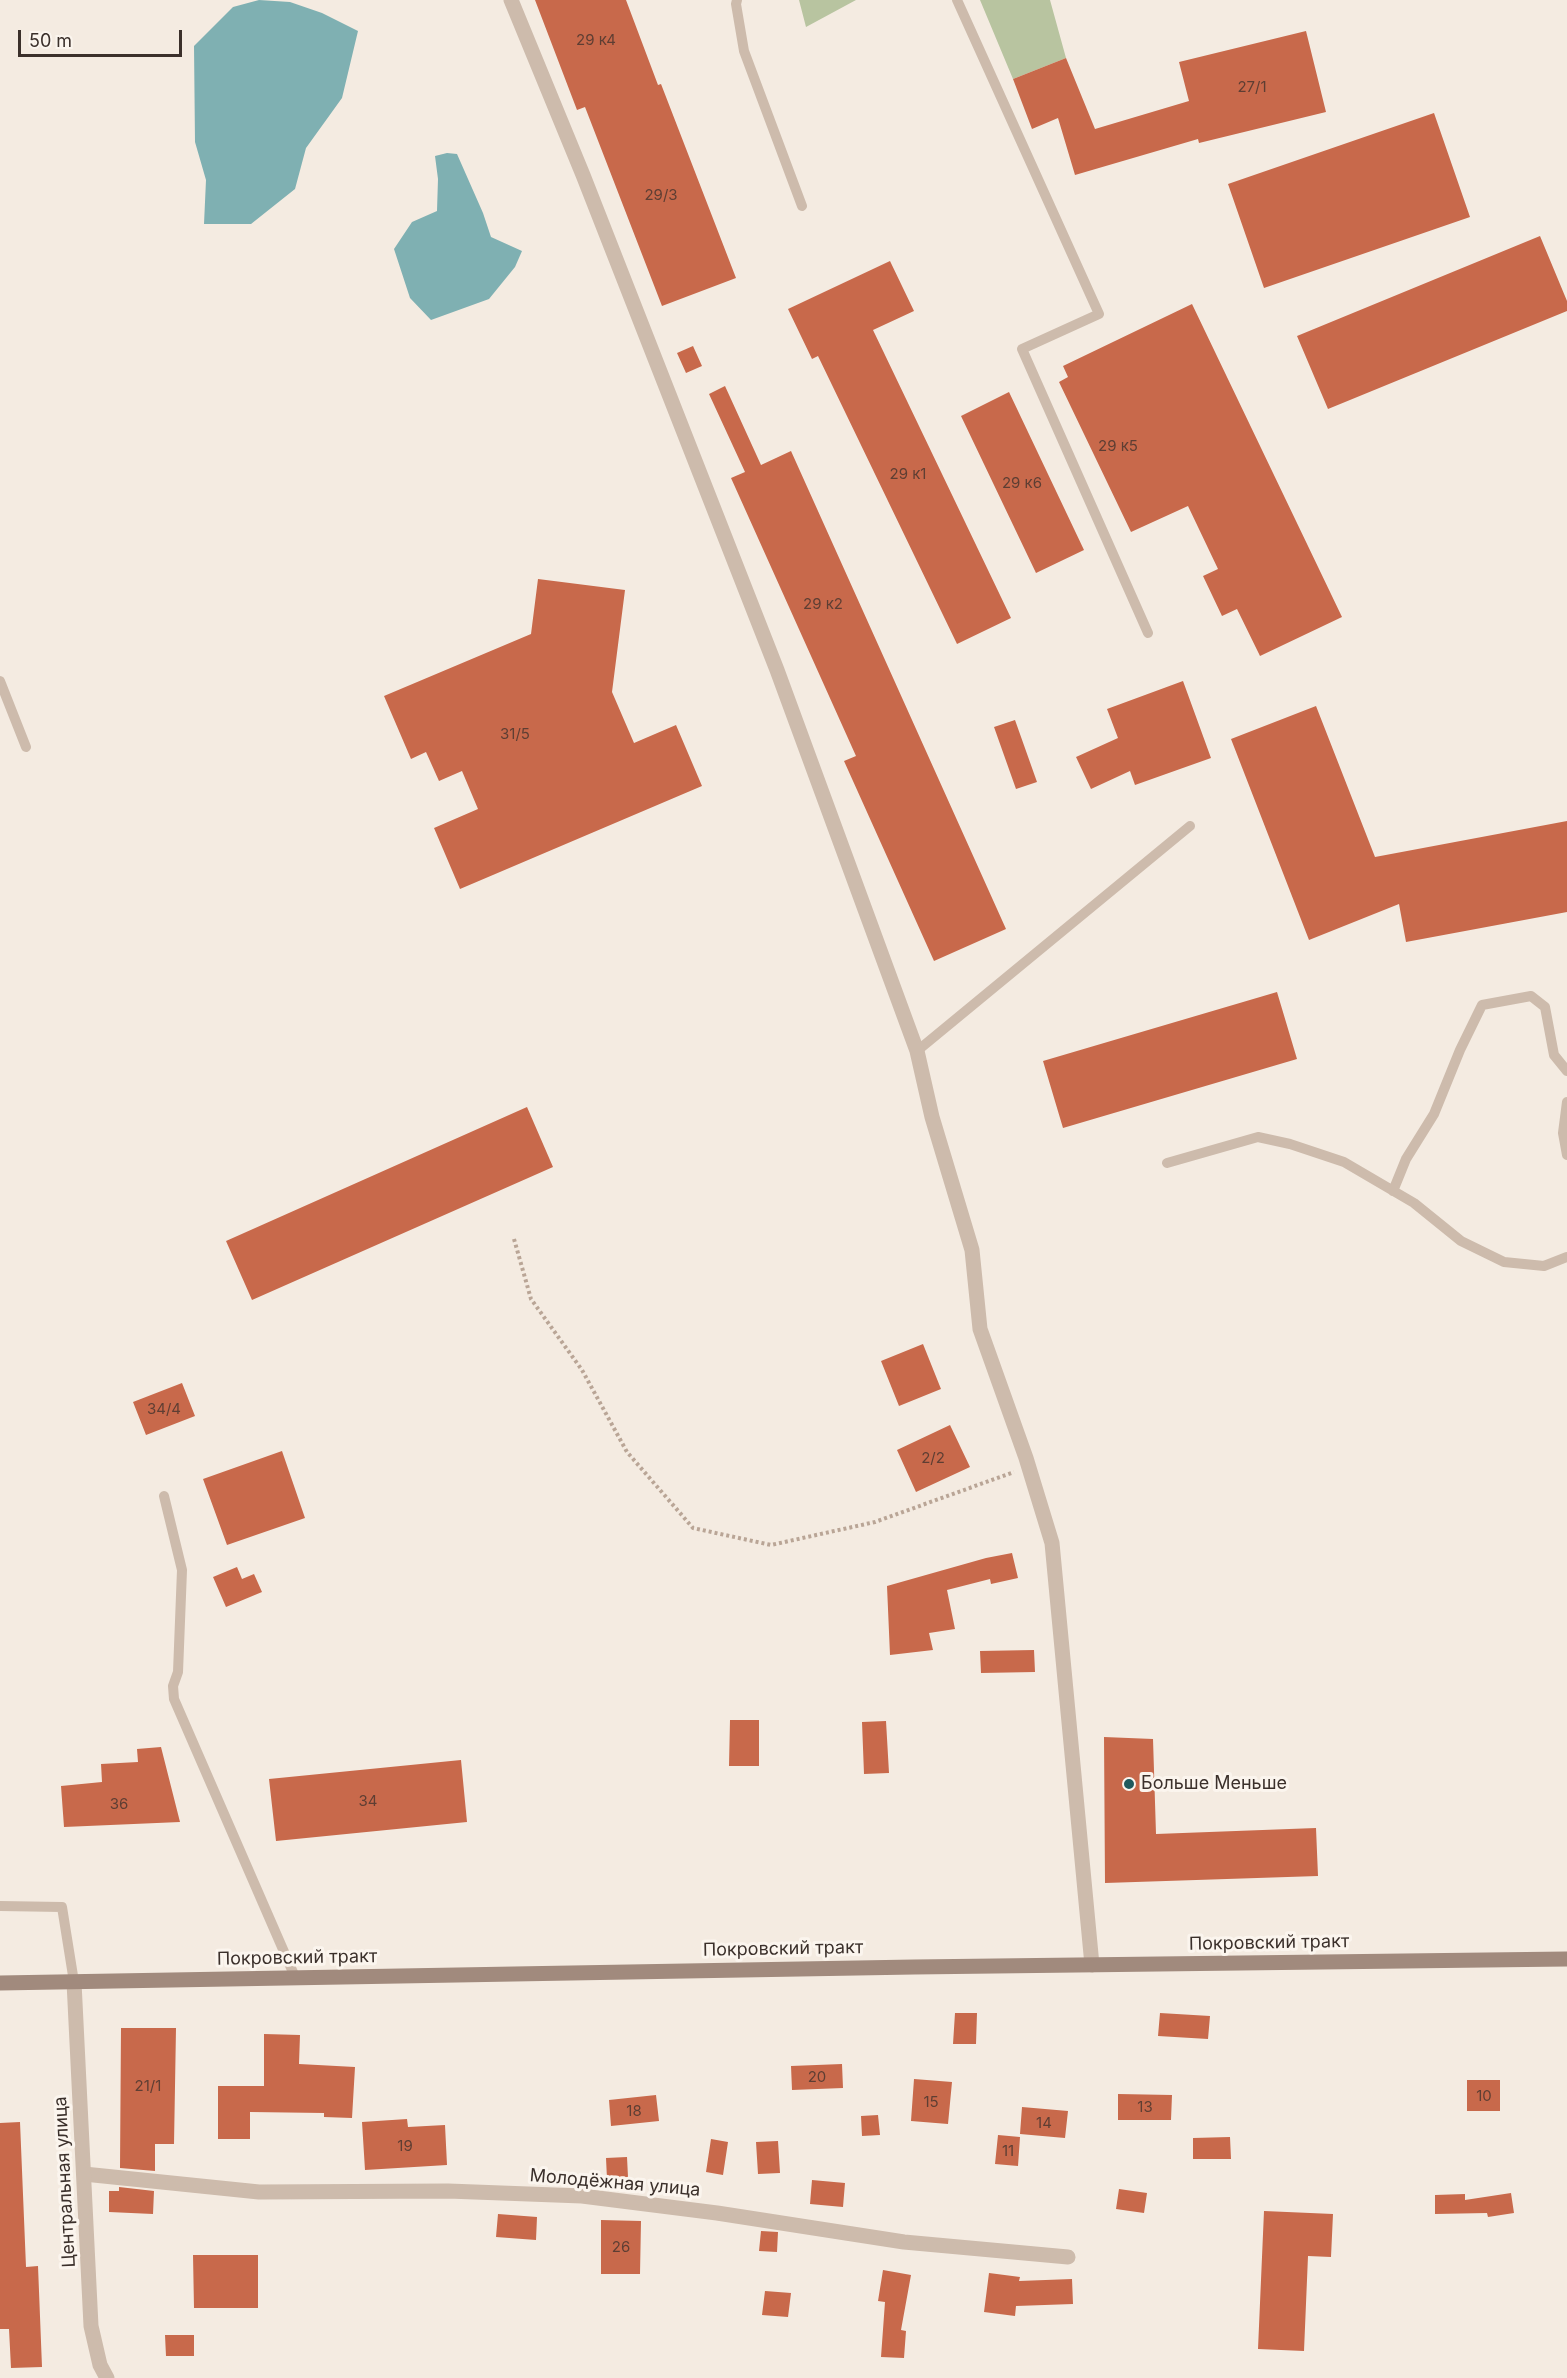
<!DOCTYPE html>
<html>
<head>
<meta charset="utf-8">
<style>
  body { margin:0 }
  #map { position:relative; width:1567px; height:2378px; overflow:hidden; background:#f4ebe1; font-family:Inter,sans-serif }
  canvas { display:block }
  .scale { position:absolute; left:18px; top:30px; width:164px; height:27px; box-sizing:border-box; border:3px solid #3b302b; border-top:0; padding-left:8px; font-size:18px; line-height:21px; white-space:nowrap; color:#3b302b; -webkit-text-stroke:4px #fbf5ee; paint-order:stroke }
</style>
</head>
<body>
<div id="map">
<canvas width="1567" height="2378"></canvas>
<div class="scale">50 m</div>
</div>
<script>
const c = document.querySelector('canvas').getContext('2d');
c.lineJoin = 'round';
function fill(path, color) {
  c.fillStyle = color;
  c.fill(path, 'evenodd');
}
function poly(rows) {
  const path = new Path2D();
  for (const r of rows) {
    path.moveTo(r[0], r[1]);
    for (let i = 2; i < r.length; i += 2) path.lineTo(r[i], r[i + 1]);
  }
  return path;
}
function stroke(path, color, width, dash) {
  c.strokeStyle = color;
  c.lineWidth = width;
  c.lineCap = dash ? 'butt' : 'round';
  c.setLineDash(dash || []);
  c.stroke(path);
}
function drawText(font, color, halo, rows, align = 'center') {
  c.font = font + ' Inter,sans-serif';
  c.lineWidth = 6;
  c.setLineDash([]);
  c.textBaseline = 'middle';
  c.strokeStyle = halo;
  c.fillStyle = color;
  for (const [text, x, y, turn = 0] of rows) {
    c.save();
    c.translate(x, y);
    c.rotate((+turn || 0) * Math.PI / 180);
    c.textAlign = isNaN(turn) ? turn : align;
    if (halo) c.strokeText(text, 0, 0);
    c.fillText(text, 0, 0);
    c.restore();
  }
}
fill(poly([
  [799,0,856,0,806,27],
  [980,0,1050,0,1066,58,1013,79]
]), '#b8c4a0');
fill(poly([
  [259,0,290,2,322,13,358,31,342,98,306,148,295,189,251,224,204,224,206,180,195,142,194,46,233,7],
  [447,153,457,154,483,213,491,237,522,251,515,267,489,299,431,320,410,298,394,249,412,222,437,211,438,179,435,156]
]), '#7fb0b2');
fill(poly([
  [535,0,626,0,658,85,661,84,736,278,662,306,585,107,577,110],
  [1306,31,1326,112,1199,143,1198,139,1075,175,1058,118,1032,129,1013,79,1066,58,1095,129,1189,101,1179,62],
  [1434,113,1470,217,1264,288,1228,184],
  [1540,236,1567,301,1567,311,1328,409,1297,336],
  [890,261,914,311,873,330,1011,618,957,644,818,356,812,359,788,309],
  [1192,304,1342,617,1260,656,1237,609,1222,616,1203,576,1218,569,1188,506,1131,532,1059,382,1068,377,1063,366],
  [693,346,702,366,686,373,677,353],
  [725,386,761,465,791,451,1006,929,934,961,844,761,856,756,731,478,745,472,709,394],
  [1009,392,1084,550,1036,573,961,416],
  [538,579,625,590,612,692,634,743,676,725,702,786,460,889,434,828,478,809,462,771,439,781,426,752,411,759,384,696,531,634],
  [1183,681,1211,758,1135,785,1130,771,1091,789,1076,757,1118,738,1107,709],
  [1316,706,1375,857,1567,821,1567,912,1406,942,1399,904,1309,940,1231,739],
  [1015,720,1037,782,1016,789,994,727],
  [1277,992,1297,1059,1063,1128,1043,1061],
  [527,1107,553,1167,252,1300,226,1241],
  [923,1344,941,1389,899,1406,881,1361],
  [182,1383,195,1416,146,1435,133,1402],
  [950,1425,970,1467,916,1492,897,1450],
  [282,1451,305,1518,227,1545,203,1479],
  [1012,1553,1018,1578,991,1584,990,1579,947,1590,955,1629,929,1633,933,1650,890,1655,887,1586,986,1558],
  [237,1567,242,1579,254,1574,262,1592,226,1607,213,1577],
  [1034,1650,1035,1672,981,1673,980,1651],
  [730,1720,759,1720,759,1766,729,1766],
  [886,1721,889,1773,864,1774,862,1722],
  [1104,1737,1153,1739,1156,1834,1316,1828,1318,1876,1105,1883],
  [161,1747,180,1822,64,1827,61,1786,102,1782,101,1764,138,1762,137,1749],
  [461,1760,467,1822,276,1841,269,1779],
  [955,2013,977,2013,976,2044,953,2044],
  [1160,2013,1210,2016,1208,2039,1158,2036],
  [121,2028,176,2028,174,2144,155,2144,155,2171,120,2168],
  [264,2034,300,2035,299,2064,355,2067,352,2118,324,2117,324,2113,250,2112,250,2139,218,2139,218,2086,264,2086],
  [842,2064,843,2088,792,2090,791,2066],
  [914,2079,952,2082,948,2124,911,2121],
  [1467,2080,1500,2080,1500,2111,1467,2111],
  [1118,2094,1172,2095,1171,2120,1118,2120],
  [656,2095,659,2121,611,2126,609,2100],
  [1022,2107,1068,2111,1065,2138,1020,2134],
  [878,2115,880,2135,862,2136,861,2116],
  [407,2119,408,2127,445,2125,447,2165,365,2170,362,2122],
  [20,2122,26,2267,38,2266,42,2367,11,2368,9,2329,0,2329,0,2123],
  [998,2135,1020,2137,1018,2166,995,2164],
  [1230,2137,1231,2159,1193,2159,1193,2138],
  [711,2139,728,2142,723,2175,706,2172],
  [778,2141,780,2173,758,2174,756,2142],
  [627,2157,628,2177,607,2179,606,2158],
  [812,2180,845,2183,843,2207,810,2204],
  [119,2187,154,2191,153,2214,109,2212,109,2191,119,2191],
  [1119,2189,1147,2193,1144,2213,1116,2209],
  [1511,2193,1514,2213,1488,2217,1487,2213,1435,2214,1435,2195,1465,2194,1465,2200],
  [1264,2211,1333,2214,1331,2257,1308,2256,1304,2351,1258,2349],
  [498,2214,537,2217,536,2240,496,2237],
  [601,2220,641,2221,640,2274,601,2274],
  [761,2231,778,2232,777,2252,759,2251],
  [193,2255,258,2255,258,2308,194,2308],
  [883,2270,911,2275,901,2330,906,2331,904,2358,881,2357,885,2302,878,2301],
  [989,2273,1020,2277,1019,2281,1072,2279,1073,2304,1016,2306,1015,2316,984,2312],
  [765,2291,791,2293,788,2317,762,2315],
  [165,2335,194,2335,194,2356,166,2356]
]), '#c8694b');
stroke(poly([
  [514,1239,531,1299,582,1370,627,1452,693,1528,771,1545,875,1522,1014,1472]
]), '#b9a596', 4, [3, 3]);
stroke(poly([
  [737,0,736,4,744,51,802,206],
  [957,0,1099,314,1022,349,1148,633],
  [0,681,26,747],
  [917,1051,1190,826],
  [1567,1102,1563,1133,1567,1155],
  [1167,1163,1258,1137,1290,1144,1344,1162,1414,1203,1461,1241,1504,1262,1544,1266,1567,1257],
  [1393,1191,1406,1159,1434,1114,1460,1050,1482,1005,1531,996,1545,1007,1554,1055,1567,1071],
  [164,1496,182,1570,178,1672,173,1686,174,1699,295,1977],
  [0,1906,62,1907,74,1982]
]), '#cdbbac', 10);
stroke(poly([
  [511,0,583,175,777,670,917,1051,932,1117,972,1250,980,1329,1026,1458,1052,1543,1092,1965],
  [84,2174,259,2192,448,2191,582,2196,717,2213,904,2242,1068,2257]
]), '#cdbbac', 15);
stroke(poly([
  [74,1982,91,2326,100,2365,107,2378]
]), '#cdbbac', 15);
stroke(poly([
  [0,1983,914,1967,1567,1959]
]), '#a18a7d', 15);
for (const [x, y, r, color] of [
  [1129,1784,6,"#1f5a5e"]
]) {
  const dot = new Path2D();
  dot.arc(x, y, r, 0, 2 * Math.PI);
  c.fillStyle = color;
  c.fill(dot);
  stroke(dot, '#fbf5ee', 2);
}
drawText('15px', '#5e3e33', null, [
  ["29 к4",596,40],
  ["27/1",1252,87],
  ["29/3",661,195],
  ["29 к5",1118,446],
  ["29 к1",908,474],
  ["29 к6",1022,483],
  ["29 к2",823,604],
  ["31/5",515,734],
  ["34/4",164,1409],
  ["2/2",933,1458],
  ["34",368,1801],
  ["36",119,1804],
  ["20",817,2077],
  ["21/1",148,2086],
  ["10",1484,2096],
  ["15",931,2102],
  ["13",1145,2107],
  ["18",634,2111],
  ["14",1044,2123],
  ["19",405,2146],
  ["11",1008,2151],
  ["26",621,2247]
]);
drawText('18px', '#3b302b', '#fbf5ee', [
  ["Больше Меньше",1141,1784]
], 'left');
drawText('18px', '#3b302b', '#fbf5ee', [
  ["Покровский тракт",1269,1943,-1],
  ["Покровский тракт",783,1949,-1],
  ["Покровский тракт",297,1958,-1],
  ["Центральная улица",65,2182,-93],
  ["Молодёжная улица",615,2183,5]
]);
</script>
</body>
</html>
